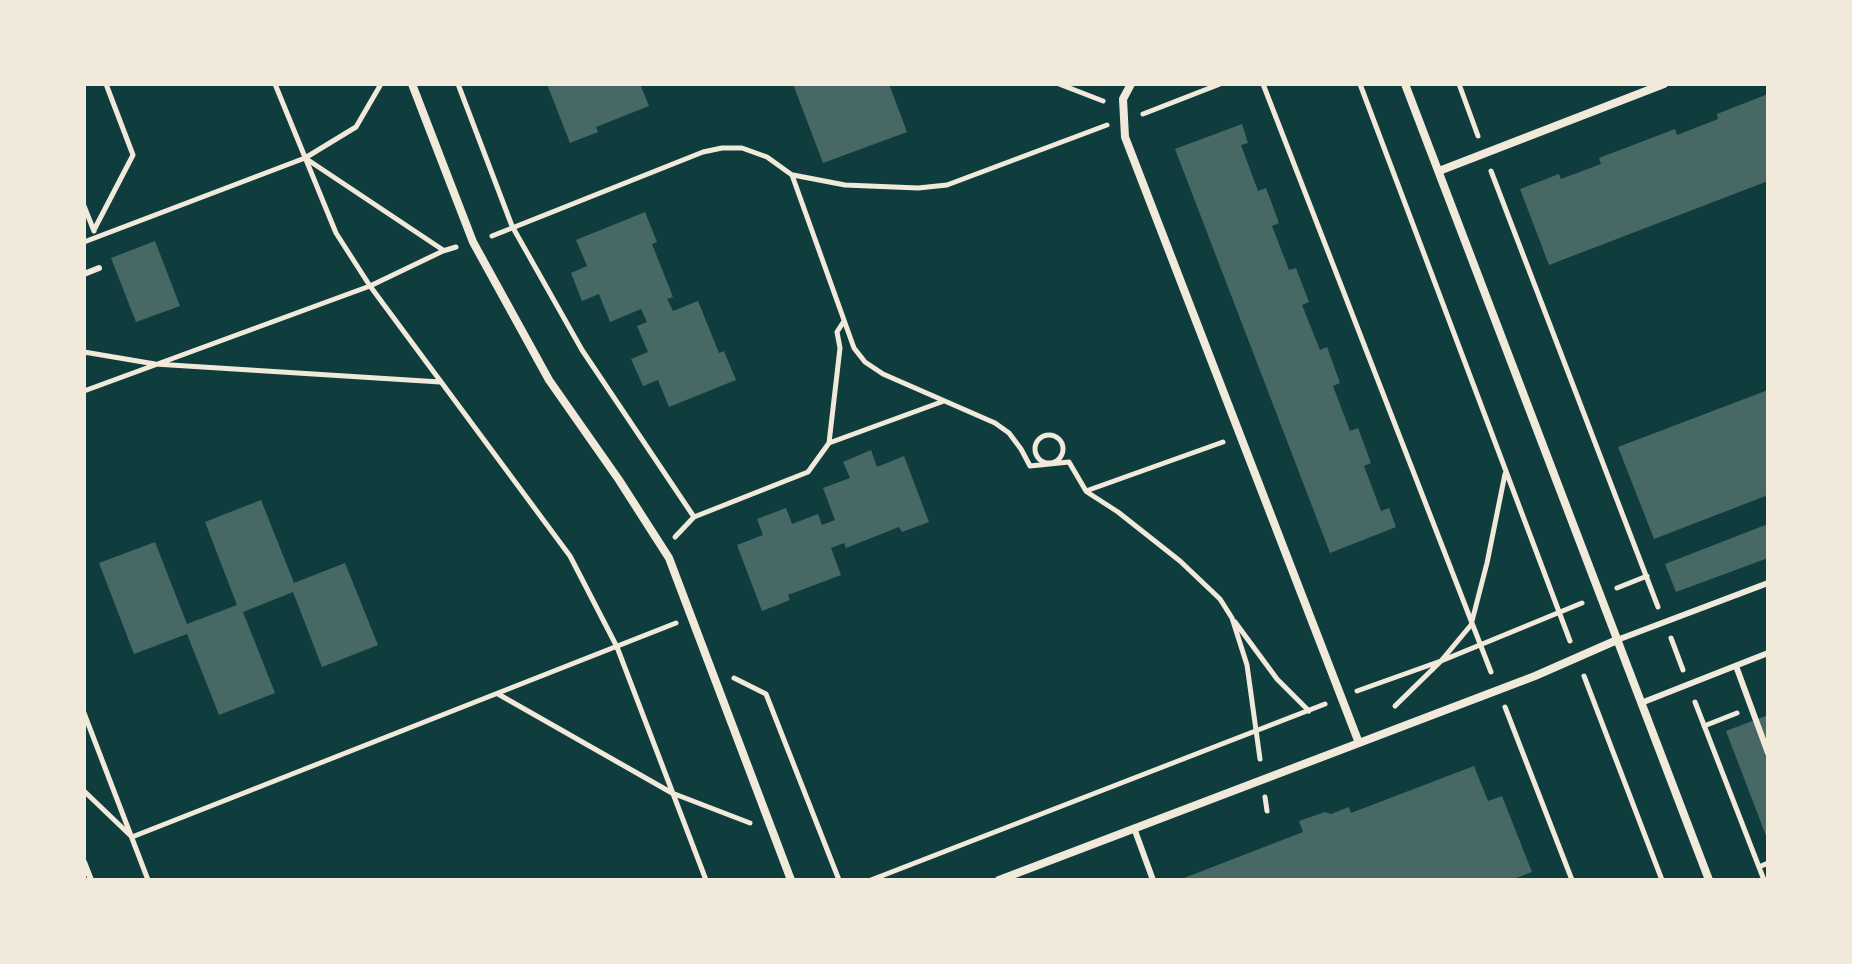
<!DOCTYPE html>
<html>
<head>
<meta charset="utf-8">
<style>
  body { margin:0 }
  #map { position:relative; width:1852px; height:964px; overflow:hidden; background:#0f3d3e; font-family:"Zilla Slab",serif }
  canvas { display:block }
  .frame { position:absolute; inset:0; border:86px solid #f1e9da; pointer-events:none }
</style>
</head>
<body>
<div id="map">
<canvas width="1852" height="964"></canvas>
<div class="frame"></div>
</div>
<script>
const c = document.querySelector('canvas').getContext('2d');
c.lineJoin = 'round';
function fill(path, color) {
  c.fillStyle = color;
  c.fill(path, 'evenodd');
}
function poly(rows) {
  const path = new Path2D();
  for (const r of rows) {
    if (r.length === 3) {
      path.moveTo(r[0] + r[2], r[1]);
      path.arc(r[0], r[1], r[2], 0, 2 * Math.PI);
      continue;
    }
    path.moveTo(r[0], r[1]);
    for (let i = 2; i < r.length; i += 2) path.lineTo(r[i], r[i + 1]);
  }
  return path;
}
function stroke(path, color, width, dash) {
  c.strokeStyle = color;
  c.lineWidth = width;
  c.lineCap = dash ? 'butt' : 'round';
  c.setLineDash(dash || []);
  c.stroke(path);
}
fill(poly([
  [547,84,640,84,649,106,596,127,598,132,570,143],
  [793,84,889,84,907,132,823,163],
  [1768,94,1768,181,1549,265,1520,189,1559,174,1561,179,1601,164,1599,158,1675,129,1677,135,1718,119,1717,114],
  [1242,124,1248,143,1241,145,1258,191,1266,188,1279,223,1272,226,1289,270,1296,268,1309,302,1302,305,1320,350,1327,347,1340,383,1333,386,1350,431,1358,428,1371,463,1364,466,1381,511,1389,508,1396,527,1330,553,1175,149],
  [645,212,657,242,652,244,673,297,667,299,673,311,698,301,719,353,724,351,736,380,669,407,658,380,643,386,631,359,648,352,637,326,647,322,641,309,610,322,599,294,582,301,571,273,587,266,576,240],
  [155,241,180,306,136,322,111,258],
  [1768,390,1768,495,1654,539,1618,447],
  [871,450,877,467,904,456,929,522,902,532,899,527,846,548,844,543,831,548,841,575,788,595,790,600,762,611,737,545,763,535,757,519,786,508,792,524,818,514,822,525,835,520,823,488,850,478,843,462],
  [261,500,294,583,345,563,378,645,322,667,293,592,243,612,275,693,219,715,187,634,134,654,99,563,155,542,187,624,237,605,205,522],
  [1768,524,1768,558,1676,592,1665,564],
  [1768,715,1768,841,1726,731],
  [1474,766,1488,801,1502,796,1532,872,1511,880,1179,880,1303,832,1299,821,1325,812,1331,814,1349,807,1351,813]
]), '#486865');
stroke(poly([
  [275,84,336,233,370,286,570,556,617,647,706,880],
  [381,84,356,127,305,158,443,250],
  [458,84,512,226,582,350,694,517,675,537],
  [1059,84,1103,101],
  [1263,84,1491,672],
  [1360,84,1570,641],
  [1459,84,1478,136],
  [1143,114,1220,84],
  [1491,171,1658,607],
  [793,175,845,185,918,188,947,185,1107,125],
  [84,206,94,231],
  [94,230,133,155,106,84],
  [492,236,703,152,722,148,742,148,767,157,792,175,854,348,865,362,883,374,995,423,1009,433,1021,449,1030,466,1069,462,1086,491,1223,442],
  [84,242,305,158],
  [84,352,155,364,440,382],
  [84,391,370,286,443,251,456,247],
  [1049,449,14],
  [829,443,944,401],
  [1087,492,1118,512,1180,561,1220,599,1232,618,1247,665,1260,759],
  [694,517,808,472,829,443,840,348,837,332,844,321],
  [1617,588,1647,576],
  [1235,622,1277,679,1309,711],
  [1671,638,1683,670],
  [1584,676,1662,880],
  [734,678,766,694,839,880],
  [1357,691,1441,661,1582,603],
  [498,694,672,793,750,823],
  [1695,702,1764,880],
  [1395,706,1441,661,1471,625,1487,563,1505,474],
  [1505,707,1572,880],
  [84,713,148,880],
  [1704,726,1737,713],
  [84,791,132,837,676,623],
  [1265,797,1267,811],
  [1759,867,1768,863],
  [871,880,1325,704]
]), '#f1e9da', 5);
stroke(poly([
  [84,274,99,268],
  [1617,640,1768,583],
  [1736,666,1768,753],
  [1641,703,1768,653],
  [1134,828,1153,880],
  [84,862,91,880]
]), '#f1e9da', 6);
stroke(poly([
  [412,84,473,242,549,380,619,480,669,558,791,880],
  [1131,84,1123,99,1125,137,1359,743],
  [1405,84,1709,880],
  [1439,171,1664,84],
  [999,880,1535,676,1617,640]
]), '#f1e9da', 8);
</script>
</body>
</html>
